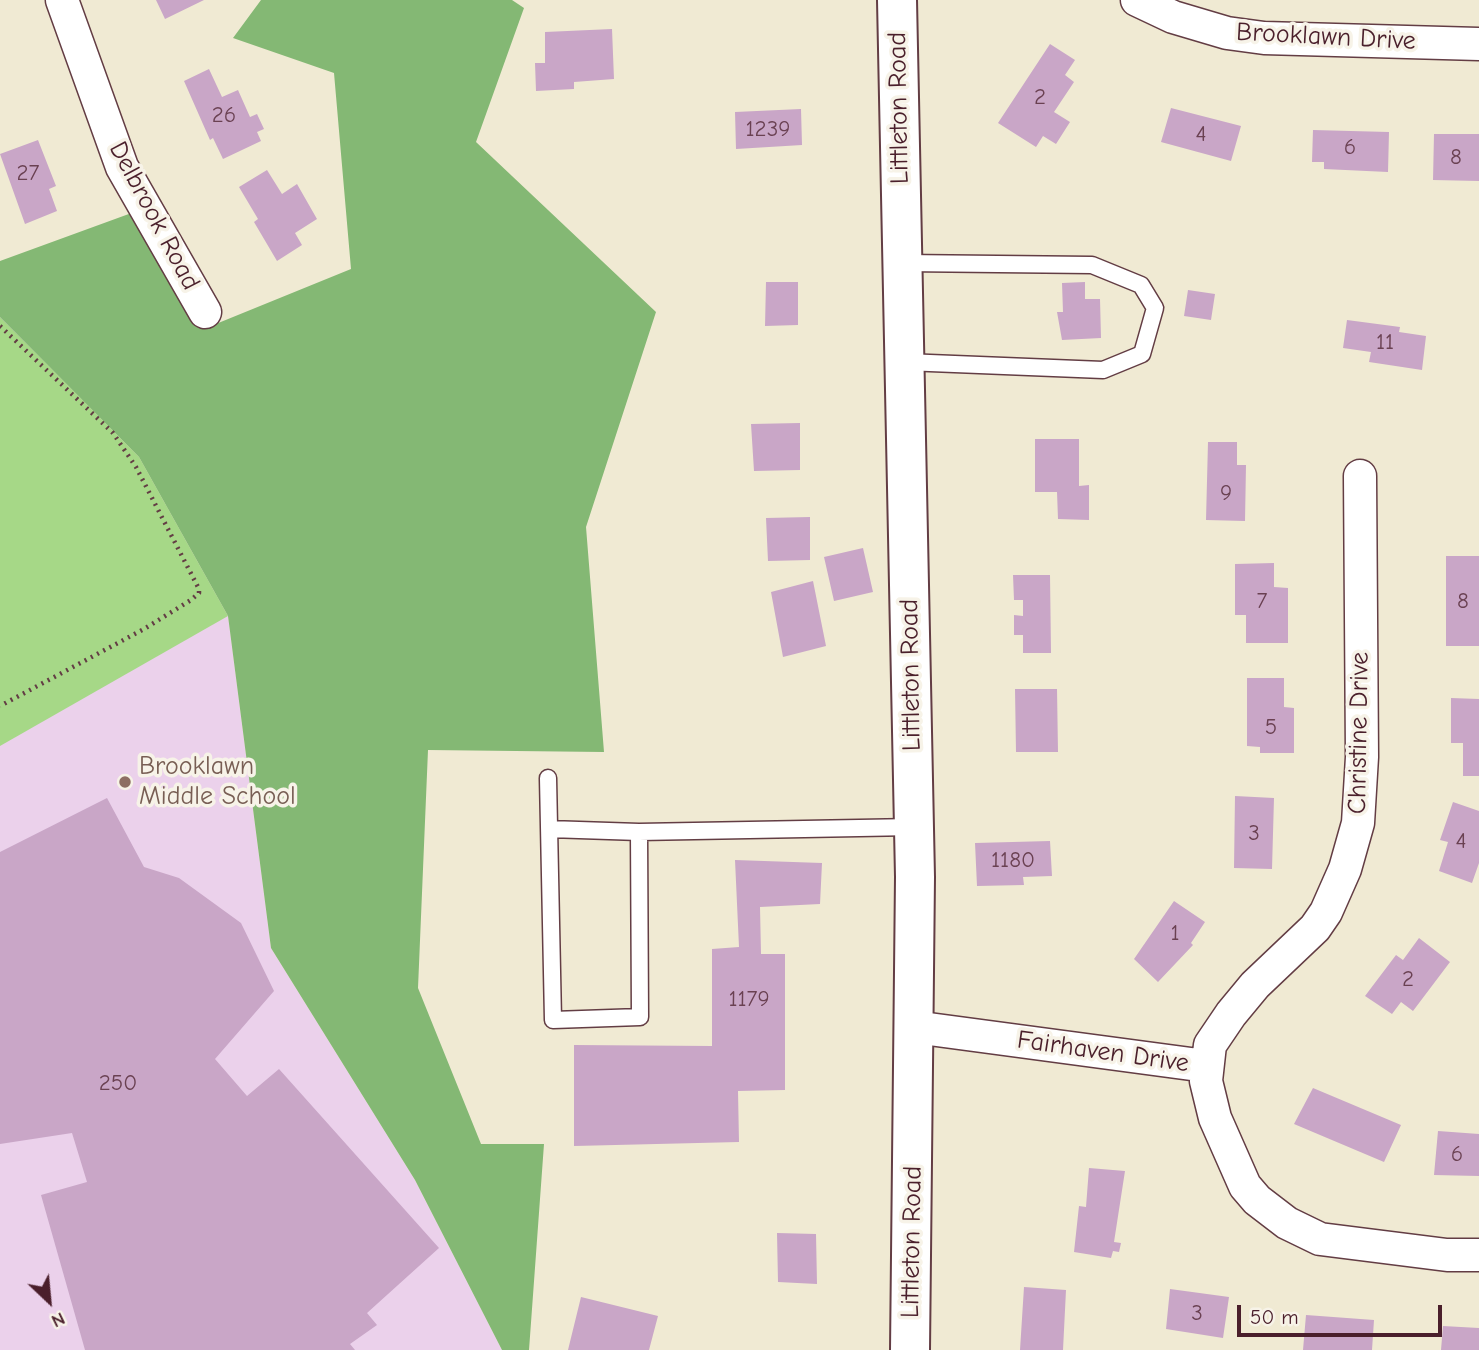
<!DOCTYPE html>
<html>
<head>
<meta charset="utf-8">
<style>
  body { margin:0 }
  #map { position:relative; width:1479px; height:1350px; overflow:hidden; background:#f0ead3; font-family:"Comic Neue",sans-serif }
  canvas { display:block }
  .north { position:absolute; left:14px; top:1266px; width:70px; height:70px; -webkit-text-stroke:5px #f7f3e8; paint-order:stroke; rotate:154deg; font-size:19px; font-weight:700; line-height:28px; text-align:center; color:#4a1f2b }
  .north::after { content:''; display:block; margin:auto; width:24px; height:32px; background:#4a1f2b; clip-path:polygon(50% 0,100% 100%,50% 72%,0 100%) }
  .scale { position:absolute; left:1237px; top:1305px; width:205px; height:32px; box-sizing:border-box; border:4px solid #4a1f2b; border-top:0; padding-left:9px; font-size:21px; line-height:24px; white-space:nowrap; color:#4a1f2b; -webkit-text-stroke:5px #f7f3e8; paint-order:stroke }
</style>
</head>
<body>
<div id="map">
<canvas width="1479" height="1350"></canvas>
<div class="north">N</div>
<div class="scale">50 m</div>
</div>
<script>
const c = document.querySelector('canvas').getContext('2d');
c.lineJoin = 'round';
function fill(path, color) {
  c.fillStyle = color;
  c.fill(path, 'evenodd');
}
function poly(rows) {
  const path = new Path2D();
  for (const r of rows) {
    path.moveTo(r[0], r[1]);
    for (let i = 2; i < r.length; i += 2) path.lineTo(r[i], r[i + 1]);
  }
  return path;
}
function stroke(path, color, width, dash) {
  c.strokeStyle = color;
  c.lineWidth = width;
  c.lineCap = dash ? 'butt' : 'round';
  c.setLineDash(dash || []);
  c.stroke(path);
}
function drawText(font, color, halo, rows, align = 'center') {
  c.font = font + ' "Comic Neue",sans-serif';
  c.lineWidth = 7;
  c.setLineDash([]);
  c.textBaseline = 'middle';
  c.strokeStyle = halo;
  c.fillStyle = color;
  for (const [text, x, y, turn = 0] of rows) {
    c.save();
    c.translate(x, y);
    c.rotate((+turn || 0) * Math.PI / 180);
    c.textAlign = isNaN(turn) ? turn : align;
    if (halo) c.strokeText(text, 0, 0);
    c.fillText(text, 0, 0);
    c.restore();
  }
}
fill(poly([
  [0,316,113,433,228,616,271,948,415,1180,502,1350,0,1350]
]), '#ebd1eb');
fill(poly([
  [0,317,139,457,228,616,0,746]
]), '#a6d887');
fill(poly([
  [261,0,512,0,524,8,476,142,656,312,586,527,604,752,428,750,418,988,481,1144,544,1144,529,1350,502,1350,415,1180,271,948,228,616,139,457,0,317,0,261,137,211,206,328,351,269,334,73,233,38]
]), '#84b874');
fill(poly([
  [156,0,204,0,165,19],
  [612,29,614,79,574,82,574,89,536,91,535,63,545,63,545,32],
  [1050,44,1075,60,1065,75,1074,82,1054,112,1070,122,1056,144,1043,136,1036,147,998,123],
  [209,69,222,97,238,90,250,117,257,114,264,129,257,132,261,141,223,159,213,138,210,140,184,81],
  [1171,108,1241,126,1231,161,1161,142],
  [801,109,802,145,736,149,735,112],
  [1313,130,1389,132,1388,172,1324,169,1324,162,1312,162],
  [1434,134,1479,134,1479,181,1433,180],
  [38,140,56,186,49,189,57,211,25,224,0,154],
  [267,170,282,194,297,184,317,219,295,233,302,245,277,261,254,222,258,219,239,187],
  [766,282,798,282,798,325,765,326],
  [1085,282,1085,299,1100,299,1101,338,1062,340,1057,312,1063,312,1062,283],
  [1188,290,1215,294,1211,320,1184,316],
  [1347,320,1400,327,1399,332,1426,336,1422,370,1369,362,1371,352,1343,348],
  [800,423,800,470,754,471,751,424],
  [1035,439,1079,439,1079,486,1089,485,1089,520,1058,519,1057,492,1035,492],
  [1208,442,1237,442,1237,465,1246,465,1245,521,1206,520],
  [810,517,810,560,768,561,766,518],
  [863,548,873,592,834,601,824,557],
  [1446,556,1479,556,1479,646,1446,646],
  [1274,563,1274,587,1288,588,1288,643,1246,643,1246,615,1235,615,1235,564],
  [1013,575,1050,575,1051,653,1023,653,1023,635,1014,635,1014,615,1023,616,1023,600,1014,600],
  [813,581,826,646,783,657,771,592],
  [1247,678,1284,678,1284,707,1294,708,1294,753,1260,753,1260,747,1247,746],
  [1015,689,1057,689,1058,752,1016,752],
  [1451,698,1479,699,1479,776,1463,776,1463,743,1451,743],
  [1235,796,1274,798,1272,869,1234,868],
  [107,798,144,867,179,878,241,923,274,991,215,1059,247,1096,279,1069,439,1248,367,1313,377,1325,350,1344,355,1350,85,1350,41,1195,87,1182,72,1133,0,1144,0,852],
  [1453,802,1479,811,1479,863,1472,883,1439,871,1448,842,1440,840],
  [1050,841,1052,876,1023,877,1024,885,977,886,975,843],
  [735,860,822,863,820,904,760,907,761,954,785,954,785,1090,738,1091,739,1142,574,1146,574,1045,712,1046,712,949,739,947],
  [1174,901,1205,922,1191,943,1193,945,1158,982,1134,959],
  [1419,938,1450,962,1413,1011,1401,1002,1392,1014,1365,996,1396,955,1403,960],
  [1313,1088,1401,1125,1384,1162,1294,1124],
  [1438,1131,1479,1134,1479,1176,1434,1175],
  [1089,1168,1125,1171,1114,1242,1121,1243,1119,1252,1113,1251,1111,1258,1074,1252,1079,1206,1086,1207],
  [777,1233,816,1234,817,1284,778,1282],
  [1024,1287,1066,1290,1063,1350,1020,1350],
  [1170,1289,1229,1297,1223,1338,1166,1329],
  [581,1297,658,1316,649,1350,568,1350],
  [1306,1315,1374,1320,1372,1350,1303,1350],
  [1443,1326,1479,1328,1479,1350,1441,1350]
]), '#c9a6c7');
const service = poly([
  [903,263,1092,265,1141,285,1155,308,1142,354,1103,370,905,362],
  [548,778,553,1020,640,1017,639,832,914,827],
  [549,829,639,832]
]);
const minor = poly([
  [62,0,122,167,205,312],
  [1137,0,1173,17,1227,33,1264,38,1479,44],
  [1360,476,1362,757,1358,823,1345,869,1326,912,1315,928,1255,985,1231,1014,1210,1045,1206,1081,1215,1118,1245,1186,1257,1200,1287,1223,1320,1239,1447,1255,1479,1255],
  [914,1027,1206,1066]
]);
const primary = poly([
  [897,0,915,877,910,1350]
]);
stroke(service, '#633d44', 19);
stroke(minor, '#633d44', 35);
stroke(primary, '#633d44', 42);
stroke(poly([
  [0,326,113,433,136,467,199,589,199,593,191,600,144,629,0,706]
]), '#633d44', 4.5, [2, 5]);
stroke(service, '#fff', 16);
stroke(minor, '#fff', 32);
stroke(primary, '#fff', 38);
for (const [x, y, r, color] of [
  [125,782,7,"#8d6e63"]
]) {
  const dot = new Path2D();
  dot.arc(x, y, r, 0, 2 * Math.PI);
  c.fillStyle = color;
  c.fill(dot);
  stroke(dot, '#f7f3e8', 2.5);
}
drawText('23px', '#6a4152', null, [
  ["2",1040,97],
  ["26",224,115],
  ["1239",768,129],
  ["4",1201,134],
  ["6",1350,147],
  ["8",1456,157],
  ["27",28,173],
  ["11",1385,342],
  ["9",1226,493],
  ["7",1262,601],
  ["8",1463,601],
  ["5",1271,727],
  ["3",1254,833],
  ["4",1461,841],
  ["1180",1013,860],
  ["1",1175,933],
  ["2",1408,979],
  ["1179",749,999],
  ["250",118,1083],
  ["6",1457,1154],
  ["3",1197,1313]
]);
drawText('26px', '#4a1f2b', '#f7f3e8', [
  ["Brooklawn Drive",1326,37,3],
  ["Littleton Road",899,108,-91],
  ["Delbrook Road",154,216,62],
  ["Littleton Road",911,675,-91],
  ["Christine Drive",1359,733,-89],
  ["Fairhaven Drive",1103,1052,8],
  ["Littleton Road",912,1242,-89]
]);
drawText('26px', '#785e54', '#f7f3e8', [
  ["Brooklawn",139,767],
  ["Middle School",139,797]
], 'left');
</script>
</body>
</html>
